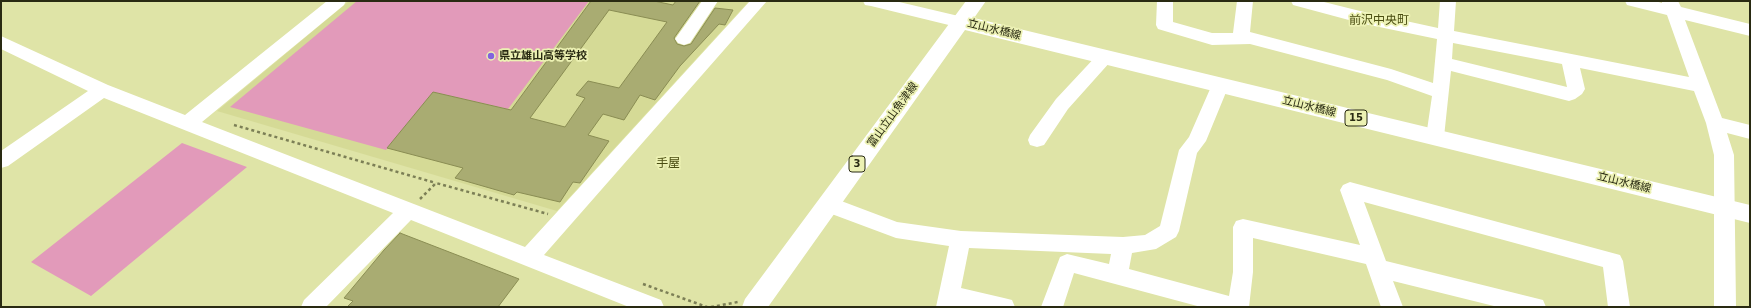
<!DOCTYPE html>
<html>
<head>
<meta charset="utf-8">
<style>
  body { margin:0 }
  #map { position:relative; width:1751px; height:308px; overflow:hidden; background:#dfe4a7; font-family:"DejaVu Sans",sans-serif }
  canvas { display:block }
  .frame { position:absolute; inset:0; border:2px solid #292a12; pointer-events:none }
</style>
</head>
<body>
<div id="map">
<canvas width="1751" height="308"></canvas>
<div class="frame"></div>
</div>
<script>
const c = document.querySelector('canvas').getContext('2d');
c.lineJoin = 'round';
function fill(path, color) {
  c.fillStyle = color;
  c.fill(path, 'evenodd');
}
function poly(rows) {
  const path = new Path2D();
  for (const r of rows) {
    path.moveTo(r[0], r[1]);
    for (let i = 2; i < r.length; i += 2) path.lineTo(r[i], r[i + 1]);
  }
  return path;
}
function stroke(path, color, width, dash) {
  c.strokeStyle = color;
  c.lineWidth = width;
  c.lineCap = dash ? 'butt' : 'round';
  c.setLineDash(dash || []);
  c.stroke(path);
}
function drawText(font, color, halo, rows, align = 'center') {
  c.font = font + ' "DejaVu Sans","Noto Sans JP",sans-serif';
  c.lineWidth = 3.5;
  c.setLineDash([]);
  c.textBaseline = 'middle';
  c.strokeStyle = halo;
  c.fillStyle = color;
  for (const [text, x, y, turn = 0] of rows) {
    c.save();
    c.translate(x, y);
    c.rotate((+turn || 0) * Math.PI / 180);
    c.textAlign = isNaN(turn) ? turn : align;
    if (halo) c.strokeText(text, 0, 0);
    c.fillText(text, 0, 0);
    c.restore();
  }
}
fill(poly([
  [349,1,749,1,557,211,217,111]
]), '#d5da96');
fill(poly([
  [357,1,589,1,508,109,433,92,386,150,230,107],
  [182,143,247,167,91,296,31,262]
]), '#e29aba');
const building = poly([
  [591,1,654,1,673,5,676,1,700,1,674,38,677,44,684,46,691,44,715,8,733,10,725,25,719,24,680,66,655,100,640,95,624,120,603,114,588,135,609,141,580,183,573,182,560,202,517,192,514,195,455,178,463,168,387,148,433,92,511,110,591,1],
  [609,10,667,22,619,88,588,81,576,95,585,98,565,127,530,118,609,10],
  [400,233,519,279,498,307,347,307,353,301,344,298,384,250,400,233]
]);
fill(building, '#a9ac72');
stroke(building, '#8a8d53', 1);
stroke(poly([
  [234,125,436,183],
  [420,199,436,183,548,214],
  [643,284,707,307],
  [711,307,738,302]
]), '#7c7f56', 2.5, [3, 3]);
fill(poly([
  [327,1,346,1,344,5,202,122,525,247,750,1,767,1,544,255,661,300,664,307,629,307,411,220,326,307,301,307,304,300,393,213,104,98,8,166,1,168,1,151,88,91,1,49,1,36,108,85,185,115,327,1],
  [702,1,718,1,690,43,684,45,678,43,675,39,702,1],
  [863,1,895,1,967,18,969,22,967,26,961,28,871,6,865,5,863,1],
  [1157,1,1173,1,1173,22,1212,33,1233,33,1237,1,1253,1,1250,32,1391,69,1433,83,1437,39,1360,23,1293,5,1291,1,1320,1,1360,11,1438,28,1440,1,1456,1,1454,31,1689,77,1667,15,1627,5,1625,1,1655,1,1662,3,1662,1,1678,1,1681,7,1750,24,1750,36,1685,20,1722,118,1750,125,1750,139,1727,133,1734,155,1736,307,1714,307,1714,155,1706,123,1694,91,1580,68,1585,89,1582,94,1575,99,1569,101,1451,71,1444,137,1442,142,1435,144,1428,142,1426,137,1432,96,1387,80,1250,44,1212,45,1158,29,1156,25,1157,1],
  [1453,43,1562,64,1567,87,1452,59,1453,43],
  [1105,51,1111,53,1114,57,1111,61,1068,109,1044,145,1037,147,1030,145,1028,140,1030,135,1056,99,1099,53,1105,51],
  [1220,79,1226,80,1229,85,1206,141,1197,153,1179,231,1176,237,1156,249,1132,253,1129,269,1229,296,1233,272,1233,227,1236,221,1243,219,1360,245,1340,190,1343,185,1350,182,1620,255,1623,261,1630,307,1608,307,1603,267,1364,202,1386,261,1535,298,1543,300,1546,307,1498,307,1393,281,1403,307,1381,307,1366,264,1253,238,1253,272,1249,307,1201,307,1074,273,1063,307,1041,307,1060,257,1067,254,1109,264,1111,254,969,248,961,288,1004,298,1012,300,1015,307,936,307,949,246,896,238,821,210,818,204,821,198,828,196,897,222,961,231,1123,237,1145,235,1160,226,1179,150,1189,137,1214,80,1220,79]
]), '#fff');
fill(poly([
  [966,1,986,1,974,18,1750,205,1750,223,965,30,768,307,742,307,745,299,966,1]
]), '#fff');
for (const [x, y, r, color] of [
  [491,56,4,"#8263de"]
]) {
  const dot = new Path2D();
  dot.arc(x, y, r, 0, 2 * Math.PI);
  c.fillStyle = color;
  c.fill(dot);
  stroke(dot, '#ecf1b3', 1.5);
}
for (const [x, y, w] of [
  [1356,118,22],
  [857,164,16]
]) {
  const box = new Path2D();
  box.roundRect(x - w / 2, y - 8, w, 16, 3);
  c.fillStyle = '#ecf1b3';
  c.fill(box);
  stroke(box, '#292a12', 1);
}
drawText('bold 10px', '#292a12', null, [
  ["15",1356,118],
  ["3",857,164]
]);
drawText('11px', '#292a12', '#ecf1b3', [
  ["立山水橋線",994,30,14],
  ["立山水橋線",1309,107,14],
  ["富山立山魚津線",893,115,-54],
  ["立山水橋線",1624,183,14]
]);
drawText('bold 11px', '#292a12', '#ecf1b3', [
  ["県立雄山高等学校",499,56]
], 'left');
drawText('12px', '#4a4d11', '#ecf1b3', [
  ["前沢中央町",1379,21],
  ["手屋",668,164]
]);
</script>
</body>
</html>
